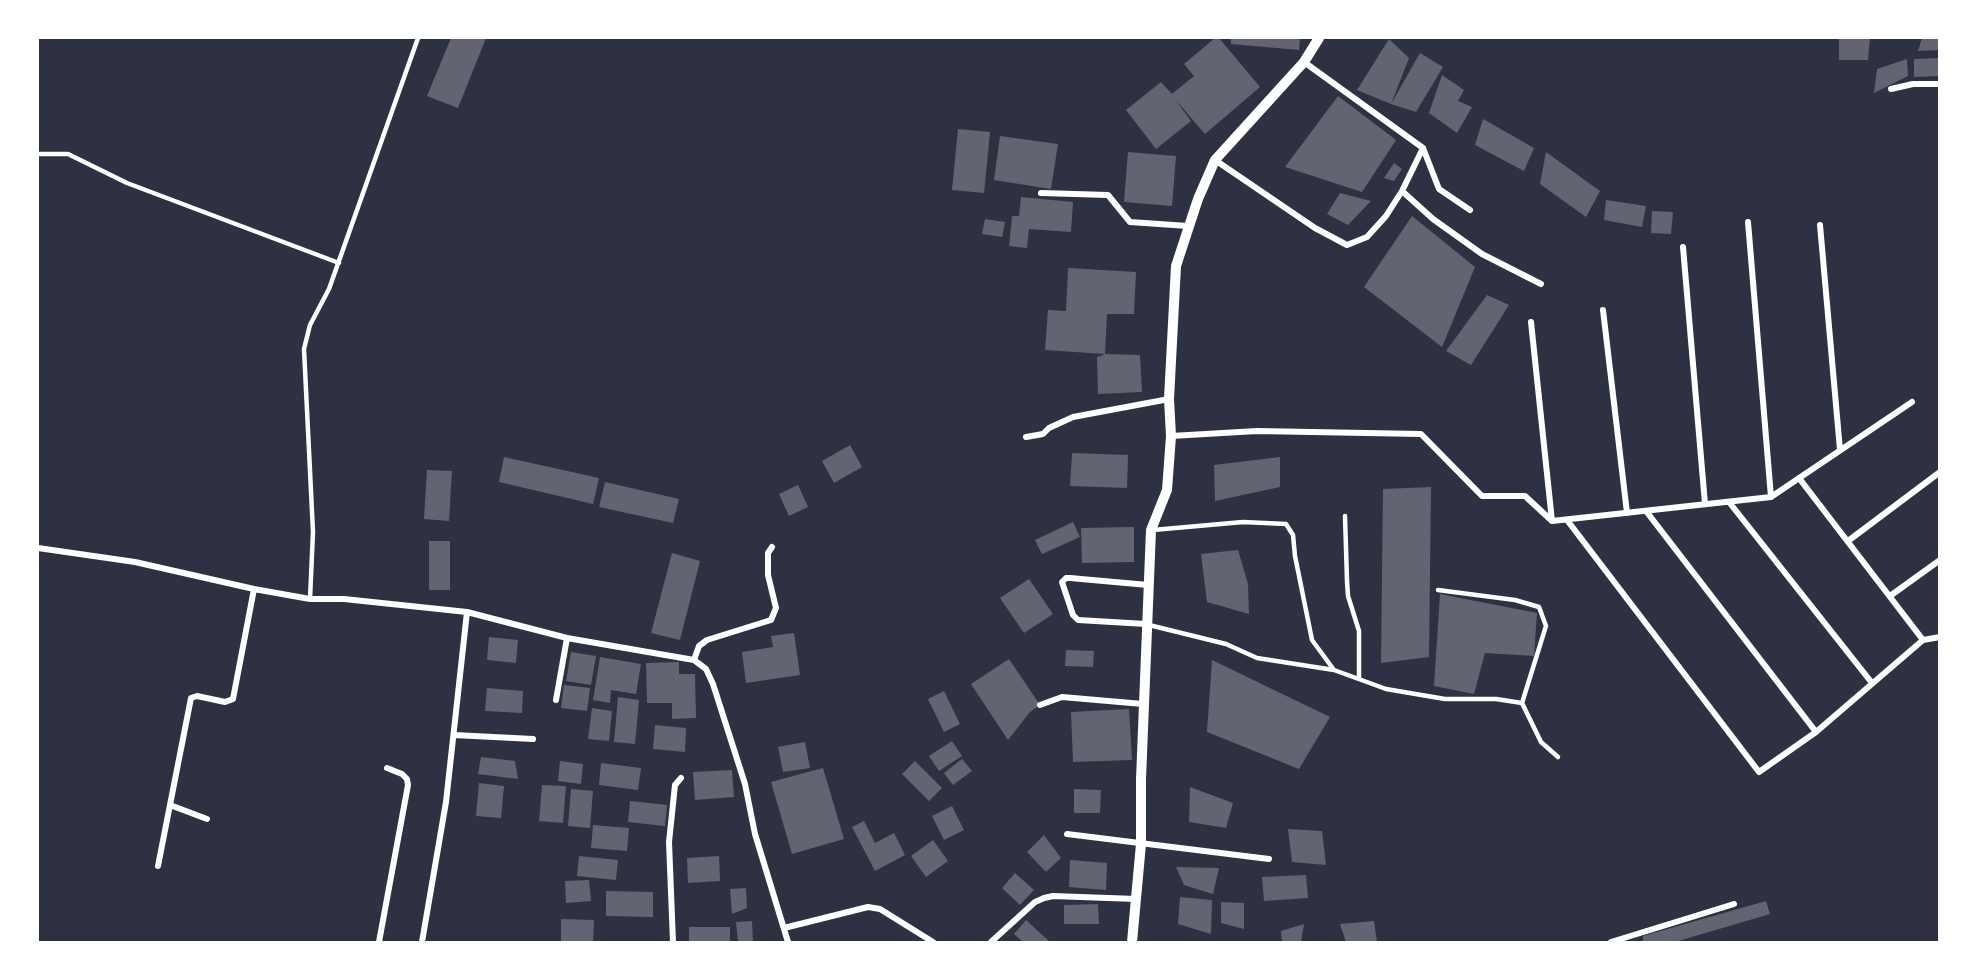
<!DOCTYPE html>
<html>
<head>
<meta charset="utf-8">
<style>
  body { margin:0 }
  #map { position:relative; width:1977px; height:980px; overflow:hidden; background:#2d3142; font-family:Barlow,sans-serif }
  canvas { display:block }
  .frame { position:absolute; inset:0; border:39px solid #fff; pointer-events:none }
</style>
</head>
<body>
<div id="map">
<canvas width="1977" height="980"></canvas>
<div class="frame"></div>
</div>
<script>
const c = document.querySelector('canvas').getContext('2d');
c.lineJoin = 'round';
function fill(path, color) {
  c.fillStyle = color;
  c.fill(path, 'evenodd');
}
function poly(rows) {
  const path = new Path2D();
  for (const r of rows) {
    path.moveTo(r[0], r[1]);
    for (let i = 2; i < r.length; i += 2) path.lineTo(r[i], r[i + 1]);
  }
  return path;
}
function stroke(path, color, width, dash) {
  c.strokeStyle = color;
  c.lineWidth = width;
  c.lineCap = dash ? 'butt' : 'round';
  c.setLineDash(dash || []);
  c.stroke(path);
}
fill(poly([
  [451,38,486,38,458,108,427,96],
  [1215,38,1219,38,1260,87,1205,134,1174,98,1191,121,1156,149,1126,110,1161,82,1172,94,1194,76,1184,64],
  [1231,38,1300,38,1299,50,1231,44],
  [1839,38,1870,38,1868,60,1839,60],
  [1922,38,1940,38,1940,50,1918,51],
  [1389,39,1409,58,1391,104,1357,90],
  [1420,53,1443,67,1416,112,1391,104],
  [1940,58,1940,76,1914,77,1914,59],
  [1907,59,1908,76,1874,93,1877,69],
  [1442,75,1464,90,1458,101,1472,107,1457,133,1429,113],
  [1338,96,1396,140,1362,192,1285,167],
  [1483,119,1534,148,1524,171,1475,145],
  [958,129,990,132,984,193,952,190],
  [1000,136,1058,144,1051,189,994,180],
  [1128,152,1176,156,1172,206,1124,202],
  [1546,152,1600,191,1586,217,1540,184],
  [1394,163,1402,169,1394,181,1384,178],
  [1340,193,1371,201,1348,225,1327,214],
  [1021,197,1073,202,1071,232,1029,229,1027,248,1009,246,1012,216,1019,216],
  [1606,200,1646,206,1642,227,1604,220],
  [1652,211,1673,212,1671,234,1651,233],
  [1412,216,1475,267,1442,347,1364,287],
  [985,219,1005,222,1002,237,982,234],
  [1068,268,1136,272,1134,314,1107,314,1105,354,1045,350,1048,310,1066,311],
  [1487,295,1509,305,1471,365,1446,351],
  [1105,354,1140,355,1142,392,1098,394,1097,357],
  [850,445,862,467,834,483,822,461],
  [1072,453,1128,455,1127,488,1070,486],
  [504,457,599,478,593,504,499,482],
  [1280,457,1280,487,1215,501,1214,465],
  [427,470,452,471,449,521,424,519],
  [605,482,679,499,673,523,599,507],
  [798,485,808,507,789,516,779,494],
  [1431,487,1429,657,1381,663,1383,489],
  [1073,522,1080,537,1042,554,1035,540],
  [1134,527,1134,562,1082,563,1081,528],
  [429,541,450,541,450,590,429,590],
  [1238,550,1248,584,1249,614,1207,602,1201,554],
  [672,553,700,561,680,640,651,633],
  [1029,579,1053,614,1024,633,1000,598],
  [1440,594,1537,613,1534,656,1485,653,1474,694,1434,686],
  [794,633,800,675,746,683,742,652,773,647,771,636],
  [489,637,518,640,516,663,487,660],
  [1066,650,1094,651,1093,667,1065,666],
  [571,652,596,656,591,685,566,681],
  [600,657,641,664,636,694,611,690,610,703,593,700],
  [1009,659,1040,705,1030,712,1008,740,971,684],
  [1212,660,1330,717,1299,769,1207,732],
  [679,662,679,674,695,674,696,718,672,719,672,703,647,703,646,663],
  [564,685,590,688,587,711,561,708],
  [487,688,523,691,522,713,485,711],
  [944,691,960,724,944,732,928,699],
  [618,697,639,700,635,744,614,742],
  [592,708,612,711,609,741,588,739],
  [1129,709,1132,760,1073,762,1071,712],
  [655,725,686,728,685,752,653,749],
  [952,741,962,756,939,771,929,756],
  [805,742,810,768,783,772,778,747],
  [481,757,515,761,518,779,478,774],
  [962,759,972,771,953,785,944,773],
  [560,761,583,764,581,784,558,781],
  [915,761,942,788,929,801,902,774],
  [601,763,641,768,638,790,599,785],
  [823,768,844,839,792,854,771,782],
  [732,770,734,797,695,800,693,772],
  [479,783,504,786,501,818,476,816],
  [542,785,566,786,563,823,539,821],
  [1190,787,1233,803,1226,828,1189,822],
  [571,789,593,791,590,828,568,826],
  [1074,789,1101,790,1100,813,1074,813],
  [630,801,667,805,665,826,628,822],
  [952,806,964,830,944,840,932,816],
  [864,821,875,843,894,833,905,855,875,871,852,827],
  [593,825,629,828,627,851,591,848],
  [1288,829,1322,831,1326,865,1292,862],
  [1044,835,1061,858,1046,872,1027,852],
  [933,840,948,861,926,877,911,856],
  [579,856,618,860,616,880,577,876],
  [719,856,720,881,688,883,687,858],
  [1070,860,1107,863,1106,890,1069,887],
  [1176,867,1219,868,1213,894,1184,885],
  [1015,873,1034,890,1020,905,1002,888],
  [1306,875,1308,898,1264,901,1262,877],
  [589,880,591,901,566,903,565,881],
  [746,888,747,908,732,914,730,889],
  [606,891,653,892,653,917,606,916],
  [1180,897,1212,900,1211,934,1178,924],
  [1766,901,1770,914,1675,942,1643,942,1643,936],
  [1221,902,1244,903,1244,929,1221,923],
  [1098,904,1099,924,1064,924,1064,905],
  [561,919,594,920,593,942,561,942],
  [1026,920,1050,942,1023,942,1014,934],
  [752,921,753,942,738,942,736,922],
  [1374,921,1377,942,1346,942,1340,924],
  [1304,924,1301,942,1282,942,1281,931],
  [689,927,730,927,730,942,689,942]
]), '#626471');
stroke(poly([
  [38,154,68,154,127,183,339,263],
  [1345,516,1347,581,1348,596,1359,631,1359,679],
  [1153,530,1243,522,1286,524,1293,535,1295,556,1312,640,1334,670,1386,689,1445,699,1496,699,1522,703,1541,742,1558,757],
  [1438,590,1515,600,1539,607,1546,626,1522,703],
  [310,599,313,532,304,349,310,325,329,289,418,38],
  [1149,625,1226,644,1257,658,1334,670]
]), '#fff', 4.5);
stroke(poly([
  [1304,62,1423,148,1439,189,1470,210],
  [1891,89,1913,84,1940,84],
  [1423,148,1402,191,1433,219,1482,254,1541,284],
  [1215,160,1315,228,1347,245,1367,237,1386,216,1402,191],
  [1041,193,1108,195,1130,222,1188,226],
  [1748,222,1771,497],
  [1820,225,1840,450],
  [1683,247,1705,504],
  [1603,310,1627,513],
  [1531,322,1552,521],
  [1171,436,1257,431,1421,434,1482,496,1525,496,1552,521,1771,497,1912,402],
  [1026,437,1043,434,1049,428,1073,417,1169,399],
  [1729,502,1872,683],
  [1646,511,1816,732],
  [1567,520,1759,772,1816,732,1923,640,1799,478],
  [1848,541,1940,472],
  [38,548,135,562,254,589,310,599,344,599,467,612,567,638,694,660,706,669,713,684,745,784,755,834,788,942],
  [1890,596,1940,560],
  [1146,624,1078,620,1073,615,1062,582,1066,578,1070,578,1148,585],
  [1923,640,1940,637],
  [694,660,699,646,707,640,771,620,776,608,768,575,768,553,772,547],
  [556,700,567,638],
  [1040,705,1062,697,1143,704],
  [454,735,533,739],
  [170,805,207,819],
  [1067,834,1269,859],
  [158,866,191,698,197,696,225,702,233,699,254,589],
  [784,928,868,907,880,909,933,942],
  [379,942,408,785,407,779,402,774,387,768],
  [422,942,446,802,467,612],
  [673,942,669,842,675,785,681,778],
  [991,942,1035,902,1044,898,1053,896,1136,899],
  [1611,942,1734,904]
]), '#fff', 6);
stroke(poly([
  [1132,942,1141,844,1141,779,1151,530,1167,490,1171,436,1169,399,1176,266,1198,199,1215,160,1304,62,1319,38]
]), '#fff', 10);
</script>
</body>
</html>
